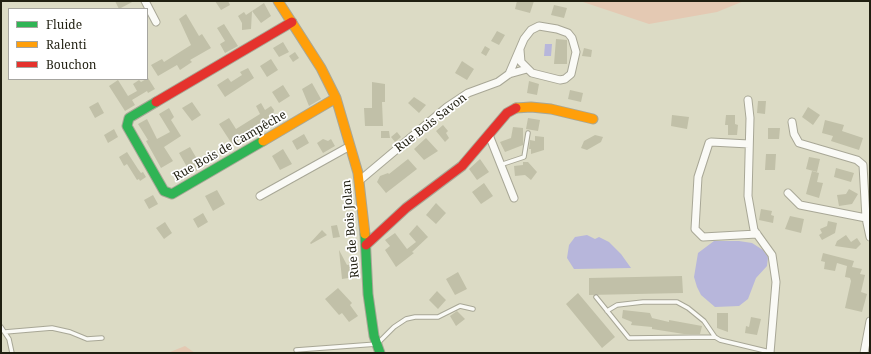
<!DOCTYPE html>
<html>
<head>
<meta charset="utf-8">
<style>
  body { margin:0 }
  #map { position:relative; width:871px; height:354px; overflow:hidden; background:#dcdbc5; font-family:"Noto Serif",serif }
  canvas { display:block }
  .frame { position:absolute; inset:0; border:2px solid #201f11; pointer-events:none }
  .legend { position:absolute; left:8px; top:8px; width:140px; height:72px; box-sizing:border-box; background:#fff; border:1px solid #a6a5a0; margin:0; padding:5px 7px; list-style:none; font-size:12px; color:#201f11 }
  .legend li { display:flex; align-items:center; gap:8px; height:20px }
  .legend b { width:20px; border:1px solid #a6a5a0 }
</style>
</head>
<body>
<div id="map">
<canvas width="871" height="354"></canvas>
<div class="frame"></div>
<ul class="legend">
<li><b style="height:5px;background:#30b455"></b>Fluide</li>
<li><b style="height:5px;background:#ff9f0a"></b>Ralenti</li>
<li><b style="height:5px;background:#e5322d"></b>Bouchon</li>
</ul>
</div>
<script>
const c = document.querySelector('canvas').getContext('2d');
c.lineJoin = 'round';
function fill(path, color) {
  c.fillStyle = color;
  c.fill(path, 'evenodd');
}
function poly(rows) {
  const path = new Path2D();
  for (const r of rows) {
    path.moveTo(r[0], r[1]);
    for (let i = 2; i < r.length; i += 2) path.lineTo(r[i], r[i + 1]);
  }
  return path;
}
function stroke(path, color, width, dash) {
  c.strokeStyle = color;
  c.lineWidth = width;
  c.lineCap = dash ? 'butt' : 'round';
  c.setLineDash(dash || []);
  c.stroke(path);
}
function drawText(font, color, halo, rows, align = 'center') {
  c.font = font + ' "Noto Serif",serif';
  c.lineWidth = 3.5;
  c.setLineDash([]);
  c.textBaseline = 'middle';
  c.strokeStyle = halo;
  c.fillStyle = color;
  for (const [text, x, y, turn = 0] of rows) {
    c.save();
    c.translate(x, y);
    c.rotate((+turn || 0) * Math.PI / 180);
    c.textAlign = isNaN(turn) ? turn : align;
    if (halo) c.strokeText(text, 0, 0);
    c.fillText(text, 0, 0);
    c.restore();
  }
}
fill(poly([
  [580,1,744,1,717,12,649,24],
  [185,346,195,353,168,353,170,352]
]), '#e4c9b3');
fill(poly([
  [545,44,552,44,551,56,544,56],
  [587,235,595,239,599,237,609,242,621,254,631,268,574,269,567,258,569,245,575,237],
  [714,241,739,241,752,243,763,250,768,257,767,266,756,278,748,299,739,306,715,307,701,295,697,287,694,277,698,253]
]), '#b7b6db');
fill(poly([
  [115,1,134,1,119,9],
  [215,1,228,1,230,5,221,10],
  [517,1,534,1,530,13,515,9],
  [264,3,271,16,261,23,252,11],
  [554,5,567,8,564,18,551,15],
  [252,11,251,29,242,30,242,23,238,16,244,12,246,15],
  [186,14,199,36,202,34,211,48,190,60,192,62,180,70,177,65,158,76,151,65,162,59,164,62,191,45,179,19],
  [224,24,238,46,225,53,220,44,225,41,217,28],
  [497,31,505,35,499,45,491,41],
  [556,39,567,40,567,64,554,64],
  [283,42,289,52,279,57,273,48],
  [485,46,490,49,486,56,481,53],
  [584,48,592,50,591,57,582,56],
  [295,52,299,58,293,62,289,56],
  [271,59,278,70,267,77,260,66],
  [462,61,474,69,467,80,455,73],
  [248,68,254,78,225,97,217,85,228,78,231,82,242,75,240,72],
  [148,78,155,89,148,93,147,91,132,100,135,105,125,111,109,86,118,80,128,96,137,91,133,84,139,80,141,82],
  [529,81,539,84,537,95,527,93],
  [372,82,385,84,385,102,382,102,383,126,365,126,364,108,372,108],
  [312,83,321,99,309,106,302,89],
  [283,85,290,96,279,103,272,92],
  [570,90,583,93,581,102,568,99],
  [414,97,426,105,419,113,408,103],
  [758,101,766,101,765,114,757,113],
  [98,102,104,113,95,118,89,107],
  [192,102,201,115,192,121,182,108],
  [261,103,265,110,271,106,274,110,273,115,257,125,259,128,232,144,219,124,229,118,236,129,260,114,256,106],
  [808,107,820,115,813,125,802,117],
  [169,108,174,117,171,120,181,136,164,147,173,161,161,168,146,141,148,140,138,124,147,119,157,139,170,132,159,114],
  [672,115,689,117,687,129,671,126],
  [726,115,735,115,735,124,738,125,737,135,728,135,728,125,725,125],
  [528,118,540,120,538,131,526,129],
  [825,120,844,125,842,131,863,138,859,150,831,141,833,136,822,133],
  [443,125,448,131,446,133,449,138,445,142,436,131],
  [513,127,523,128,523,145,505,152,500,142,511,138],
  [768,128,780,128,779,139,768,139],
  [114,129,118,137,108,143,104,135],
  [381,131,389,131,390,138,381,138],
  [397,132,401,137,395,142,391,137],
  [304,134,309,143,297,150,292,141],
  [595,135,603,137,601,142,587,150,581,148,584,141],
  [535,136,544,137,544,150,531,154,531,149,529,149,530,140,535,141],
  [426,138,438,151,424,160,414,149],
  [323,139,328,141,331,139,335,146,323,153,317,143],
  [190,147,197,159,194,160,199,169,191,174,179,153],
  [283,149,292,164,280,170,272,156],
  [127,152,138,169,141,173,143,172,146,177,140,181,139,179,137,180,127,164,124,166,119,157],
  [766,154,776,154,775,170,765,170],
  [809,157,820,159,817,172,806,169],
  [408,159,417,169,386,193,377,182,380,176,388,173,389,174],
  [480,159,489,172,477,180,469,169],
  [523,162,528,162,537,172,531,180,525,175,515,176,514,166,523,165],
  [836,168,854,173,851,182,834,177],
  [812,171,819,173,817,182,823,183,819,198,806,194],
  [484,183,493,196,481,204,472,192],
  [849,189,858,194,852,204,839,206,837,195,846,194],
  [217,190,225,204,213,211,205,196],
  [153,195,158,204,149,209,144,200],
  [436,203,446,213,436,224,426,215],
  [761,209,772,211,771,215,774,216,773,223,759,220],
  [203,213,208,222,198,228,193,219],
  [790,216,804,219,801,233,785,229],
  [828,221,837,223,835,233,822,240,819,235,822,233,820,229,827,226],
  [165,222,172,233,164,239,156,228],
  [337,225,340,237,333,238,331,226],
  [417,225,428,237,412,252,414,253,396,267,385,250,390,246,385,240,395,233,407,249,416,242,409,234],
  [322,230,327,235,311,244,310,243],
  [846,235,851,242,857,238,861,244,856,249,835,246,837,241],
  [339,250,347,265,353,264,355,277,342,279],
  [823,253,854,261,852,267,862,269,860,274,865,275,861,292,867,294,862,312,845,308,851,281,850,278,845,277,847,266,837,263,835,271,824,269,825,262,821,261],
  [458,272,467,289,455,295,446,279],
  [682,276,683,293,589,295,589,278],
  [338,288,352,303,350,305,358,316,349,322,342,313,339,315,325,299],
  [437,291,446,300,438,309,429,300],
  [578,293,615,337,602,348,566,304],
  [623,310,650,313,652,318,669,322,669,320,702,326,700,334,684,334,652,329,652,327,631,325,632,322,622,318],
  [457,311,465,319,456,326,450,316],
  [717,313,728,313,728,332,717,328],
  [751,317,761,319,757,335,745,333,746,326,749,327]
]), '#c1c0a8');
const lane = poly([
  [500,165,524,157,528,133],
  [596,297,629,338,715,337],
  [607,311,617,305,643,302,677,302,688,308,704,321,715,337,720,340,770,352],
  [1,327,9,339,12,353],
  [5,332,52,328,70,332,87,339,102,338],
  [296,350,377,344,394,327,406,319,415,317,438,317,460,306,473,309]
]);
const street = poly([
  [145,1,156,22],
  [509,74,524,39,531,30,539,26,557,29,568,33,572,38,576,52,571,74,565,79,560,80,532,73,521,62,520,50],
  [748,100,750,118,748,196,754,230,772,255,776,282,770,353],
  [792,122,794,134,799,143,857,160,863,165,866,218,870,237],
  [489,135,514,198],
  [749,144,711,142,709,143,698,177,695,229,703,237,757,234],
  [359,181,447,107,468,93,498,82,509,74,527,69],
  [788,193,800,205,866,218],
  [260,196,350,146],
  [864,353,870,321]
]);
const fast = poly([
  [156,102,129,118,127,126,164,191,172,194,263,141],
  [365,234,368,294,374,336,380,353]
]);
const slow = poly([
  [278,1,321,68,336,98,358,173,365,234],
  [516,108,531,107,551,109,593,119],
  [263,141,336,98]
]);
const jam = poly([
  [156,102,292,22],
  [366,245,406,208,462,166,507,113,516,108]
]);
stroke(lane, '#a8a796', 5.5);
stroke(street, '#a8a796', 9);
stroke(fast, '#a8a796', 11);
stroke(slow, '#a8a796', 11);
stroke(jam, '#a8a796', 11);
stroke(lane, '#fafaf6', 3.5);
stroke(street, '#fafaf6', 7);
stroke(fast, '#30b455', 9);
stroke(slow, '#ff9f0a', 9);
stroke(jam, '#e5322d', 9);
drawText('12px', '#201f11', '#fff', [
  ["Rue Bois Savon",431,123,-38],
  ["Rue Bois de Campêche",230,146,-30],
  ["Rue de Bois Jolan",351,229,-95]
]);
</script>
</body>
</html>
